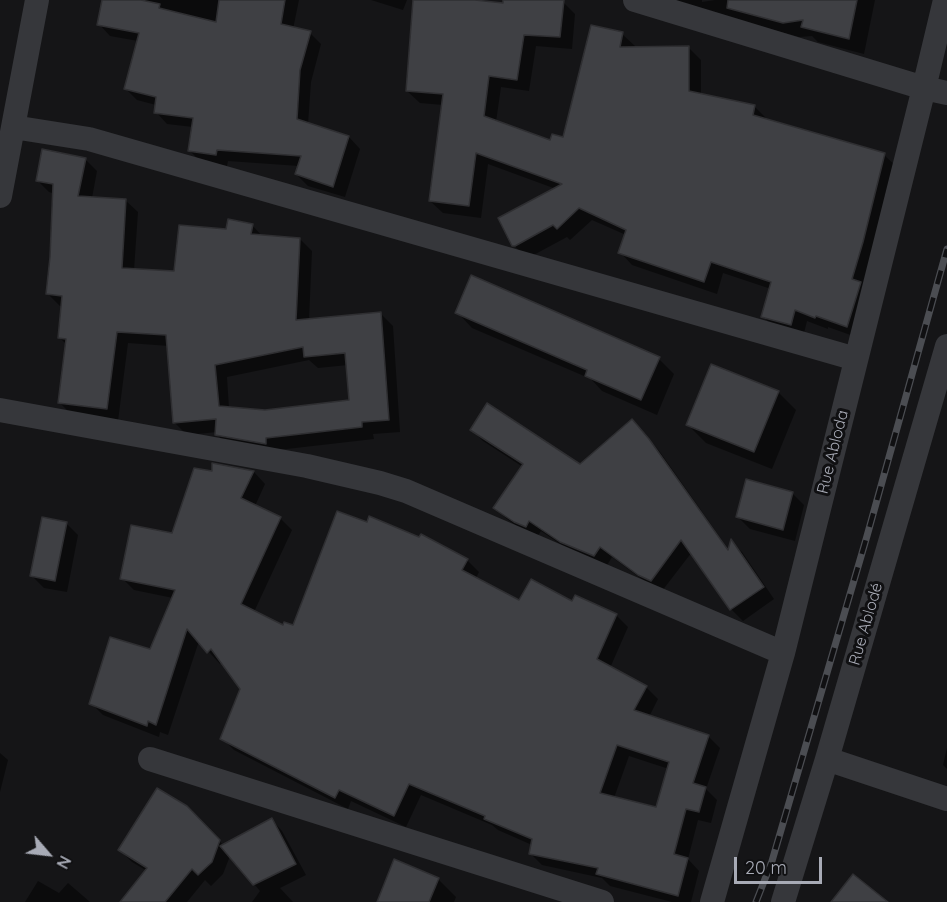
<!DOCTYPE html>
<html>
<head>
<meta charset="utf-8">
<style>
  body { margin:0 }
  #map { position:relative; width:947px; height:902px; overflow:hidden; background:#151517; font-family:Quicksand,sans-serif }
  canvas { display:block }
  .north { position:absolute; left:18px; top:824px; width:60px; height:60px; -webkit-text-stroke:4px #101012; paint-order:stroke; rotate:118deg; font-size:16px; font-weight:700; line-height:24px; text-align:center; color:#a8abb6 }
  .north::after { content:''; display:block; margin:auto; width:21px; height:27px; background:#a8abb6; clip-path:polygon(50% 0,100% 100%,50% 72%,0 100%) }
  .scale { position:absolute; left:734px; top:857px; width:88px; height:27px; box-sizing:border-box; border:3px solid #a8abb6; border-top:0; padding-left:8px; font-size:18px; line-height:21px; white-space:nowrap; color:#a8abb6; -webkit-text-stroke:4px #101012; paint-order:stroke }
</style>
</head>
<body>
<div id="map">
<canvas width="947" height="902"></canvas>
<div class="north">N</div>
<div class="scale">20 m</div>
</div>
<script>
const c = document.querySelector('canvas').getContext('2d');
c.lineJoin = 'round';
function fill(path, color) {
  c.fillStyle = color;
  c.fill(path, 'evenodd');
}
function poly(rows) {
  const path = new Path2D();
  for (const r of rows) {
    path.moveTo(r[0], r[1]);
    for (let i = 2; i < r.length; i += 2) path.lineTo(r[i], r[i + 1]);
  }
  return path;
}
function stroke(path, color, width, dash) {
  c.strokeStyle = color;
  c.lineWidth = width;
  c.lineCap = dash ? 'butt' : 'round';
  c.setLineDash(dash || []);
  c.stroke(path);
}
function drawText(font, color, halo, rows, align = 'center') {
  c.font = font + ' Quicksand,sans-serif';
  c.lineWidth = 6;
  c.setLineDash([]);
  c.textBaseline = 'middle';
  c.strokeStyle = halo;
  c.fillStyle = color;
  for (const [text, x, y, turn = 0] of rows) {
    c.save();
    c.translate(x, y);
    c.rotate((+turn || 0) * Math.PI / 180);
    c.textAlign = isNaN(turn) ? turn : align;
    if (halo) c.strokeText(text, 0, 0);
    c.fillText(text, 0, 0);
    c.restore();
  }
}
fill(poly([
  [104,0,299,0,293,29,310,33,321,44,311,82,308,124,349,137,360,149,345,197,308,186,296,174,299,166,228,161,227,166,201,162,190,151,193,127,167,124,156,112,156,105,137,100,125,88,138,41,110,36,99,24],
  [371,0,407,0,403,10],
  [415,0,464,0,504,5,533,0,563,2,575,14,572,49,536,46,529,91,501,87,496,122,551,141,564,139,622,34,635,46,634,48,688,47,701,60,701,95,754,106,766,118,766,121,884,155,897,167,859,338,828,327,828,329,807,321,803,337,775,329,763,316,771,289,723,273,717,294,632,265,620,252,626,235,592,220,570,240,567,237,528,258,526,257,513,245,556,189,488,164,481,218,443,213,430,201,443,105,420,103,407,91],
  [665,0,702,0,702,2,715,0,875,0,864,54,818,42,812,36,799,37],
  [85,159,97,171,92,198,125,200,138,212,134,270,176,272,227,230,252,225,263,237,300,239,312,251,309,320,381,314,393,326,400,432,373,434,374,439,278,450,229,446,216,434,217,432,187,435,175,423,169,346,128,343,118,421,72,415,60,403,67,345,60,338,63,306,60,306,48,294,55,194,49,192,37,180],
  [309,360,318,368,348,365,350,402,265,411,229,408,227,377],
  [457,312,659,359,674,374,657,415,602,391,591,379,472,328],
  [778,392,796,410,772,469,706,443,688,425],
  [472,430,580,466,643,432,660,452,729,550,731,542,742,552,774,599,743,621,732,610,692,552,662,591,651,586,612,557,606,567,572,552,541,531,537,537,526,533,507,519,495,508,523,467,483,441],
  [214,465,254,472,265,484,255,506,280,518,292,530,254,612,284,628,294,627,467,560,479,572,476,578,520,602,573,603,616,615,628,627,610,668,646,687,658,699,649,717,708,736,720,748,706,789,717,800,711,823,698,820,688,859,699,871,691,902,672,902,610,886,602,878,542,865,530,853,532,845,498,830,492,825,421,795,406,827,351,801,348,809,234,750,222,738,241,688,222,662,220,664,199,641,168,735,160,732,159,737,103,715,91,703,151,651,173,598,134,590,122,578,173,535,213,473],
  [629,756,669,769,657,809,614,798],
  [792,493,804,505,795,541,750,529,738,517],
  [66,523,78,535,67,592,44,588,32,576],
  [947,748,947,769,943,765],
  [0,753,8,760,0,792],
  [186,807,224,846,272,820,282,831,306,875,280,888,293,902,252,902,260,891,230,856,223,874,211,886,205,880,187,902,122,902,147,871,132,862,120,850],
  [438,879,456,897,454,902,378,902],
  [38,881,59,893,68,883,90,902,25,902]
]), '#0007');
const building = poly([
  [102,0,141,0,160,4,159,8,216,22,219,0,285,0,281,24,311,31,300,70,297,119,349,136,333,187,295,174,301,156,217,150,216,155,188,151,193,118,154,113,156,97,124,89,139,33,97,25,102,0],
  [413,0,475,0,503,3,503,0,564,0,560,37,524,35,517,80,489,76,484,116,550,140,552,134,563,137,591,25,623,32,620,47,689,46,689,91,755,105,753,115,885,153,863,242,852,279,861,282,847,327,816,316,815,318,795,310,791,325,761,317,771,282,711,262,704,282,618,253,626,230,579,208,557,229,553,225,515,246,512,246,498,218,562,184,476,153,469,206,429,201,443,94,406,91,413,0],
  [728,0,857,0,849,39,801,27,803,20,783,23,727,8,728,0],
  [42,149,86,158,78,196,126,199,122,268,174,271,179,225,226,229,228,219,253,224,251,234,300,238,296,320,381,312,389,420,362,422,362,427,266,438,266,444,215,435,216,419,173,423,166,335,117,332,107,409,58,403,66,339,58,338,62,296,46,294,50,257,53,184,36,181,42,149],
  [303,347,304,357,345,353,349,400,265,410,219,406,215,365,303,347],
  [471,275,660,357,641,400,585,376,587,370,455,313,471,275],
  [711,364,779,391,754,452,686,425,711,364],
  [487,403,580,464,632,419,649,439,728,550,731,539,764,587,730,610,681,540,651,581,638,575,600,547,594,556,560,542,529,521,526,527,514,522,493,508,523,464,470,430,487,403],
  [212,463,254,471,241,498,281,517,241,604,283,625,284,622,293,625,337,511,367,522,369,516,419,537,421,534,468,559,462,570,519,600,531,579,572,601,575,595,617,614,597,659,647,686,634,710,709,735,693,783,706,787,699,812,686,809,674,854,688,858,678,896,596,874,598,868,529,854,532,839,484,819,485,816,409,784,394,816,339,790,335,798,220,739,240,689,211,649,207,653,187,629,156,725,148,721,147,726,89,704,110,637,150,649,175,590,120,579,131,525,172,533,194,468,212,471,212,463],
  [617,745,669,762,656,807,600,793,617,745],
  [746,479,793,492,783,530,736,517,746,479],
  [42,517,67,522,55,581,30,576,42,517],
  [157,788,187,806,220,840,212,862,198,875,192,869,165,902,120,902,147,868,118,850,157,788],
  [272,818,296,864,253,885,220,846,272,818],
  [394,859,439,878,429,902,377,902,394,859],
  [853,874,888,902,831,902,853,874]
]);
fill(building, '#3f4044');
stroke(building, '#2f2f32', 1.5);
stroke(poly([
  [635,0,924,88,947,93],
  [13,127,89,139,856,359],
  [0,196,37,0],
  [0,410,307,466,380,483,406,491,783,653],
  [150,759,602,902],
  [827,759,947,799],
  [712,902,783,653,924,88,945,0],
  [783,902,827,759,947,346]
]), '#36373b', 24);
const rail = poly([
  [756,902,772,861,867,536,947,249]
]);
stroke(rail, '#4b4d52', 7);
stroke(rail, '#101012', 4.5, [14]);
drawText('16px', '#a8abb6', '#101012', [
  ["Rue Abloda",833,452,-76],
  ["Rue Ablodé",866,624,-74]
]);
</script>
</body>
</html>
